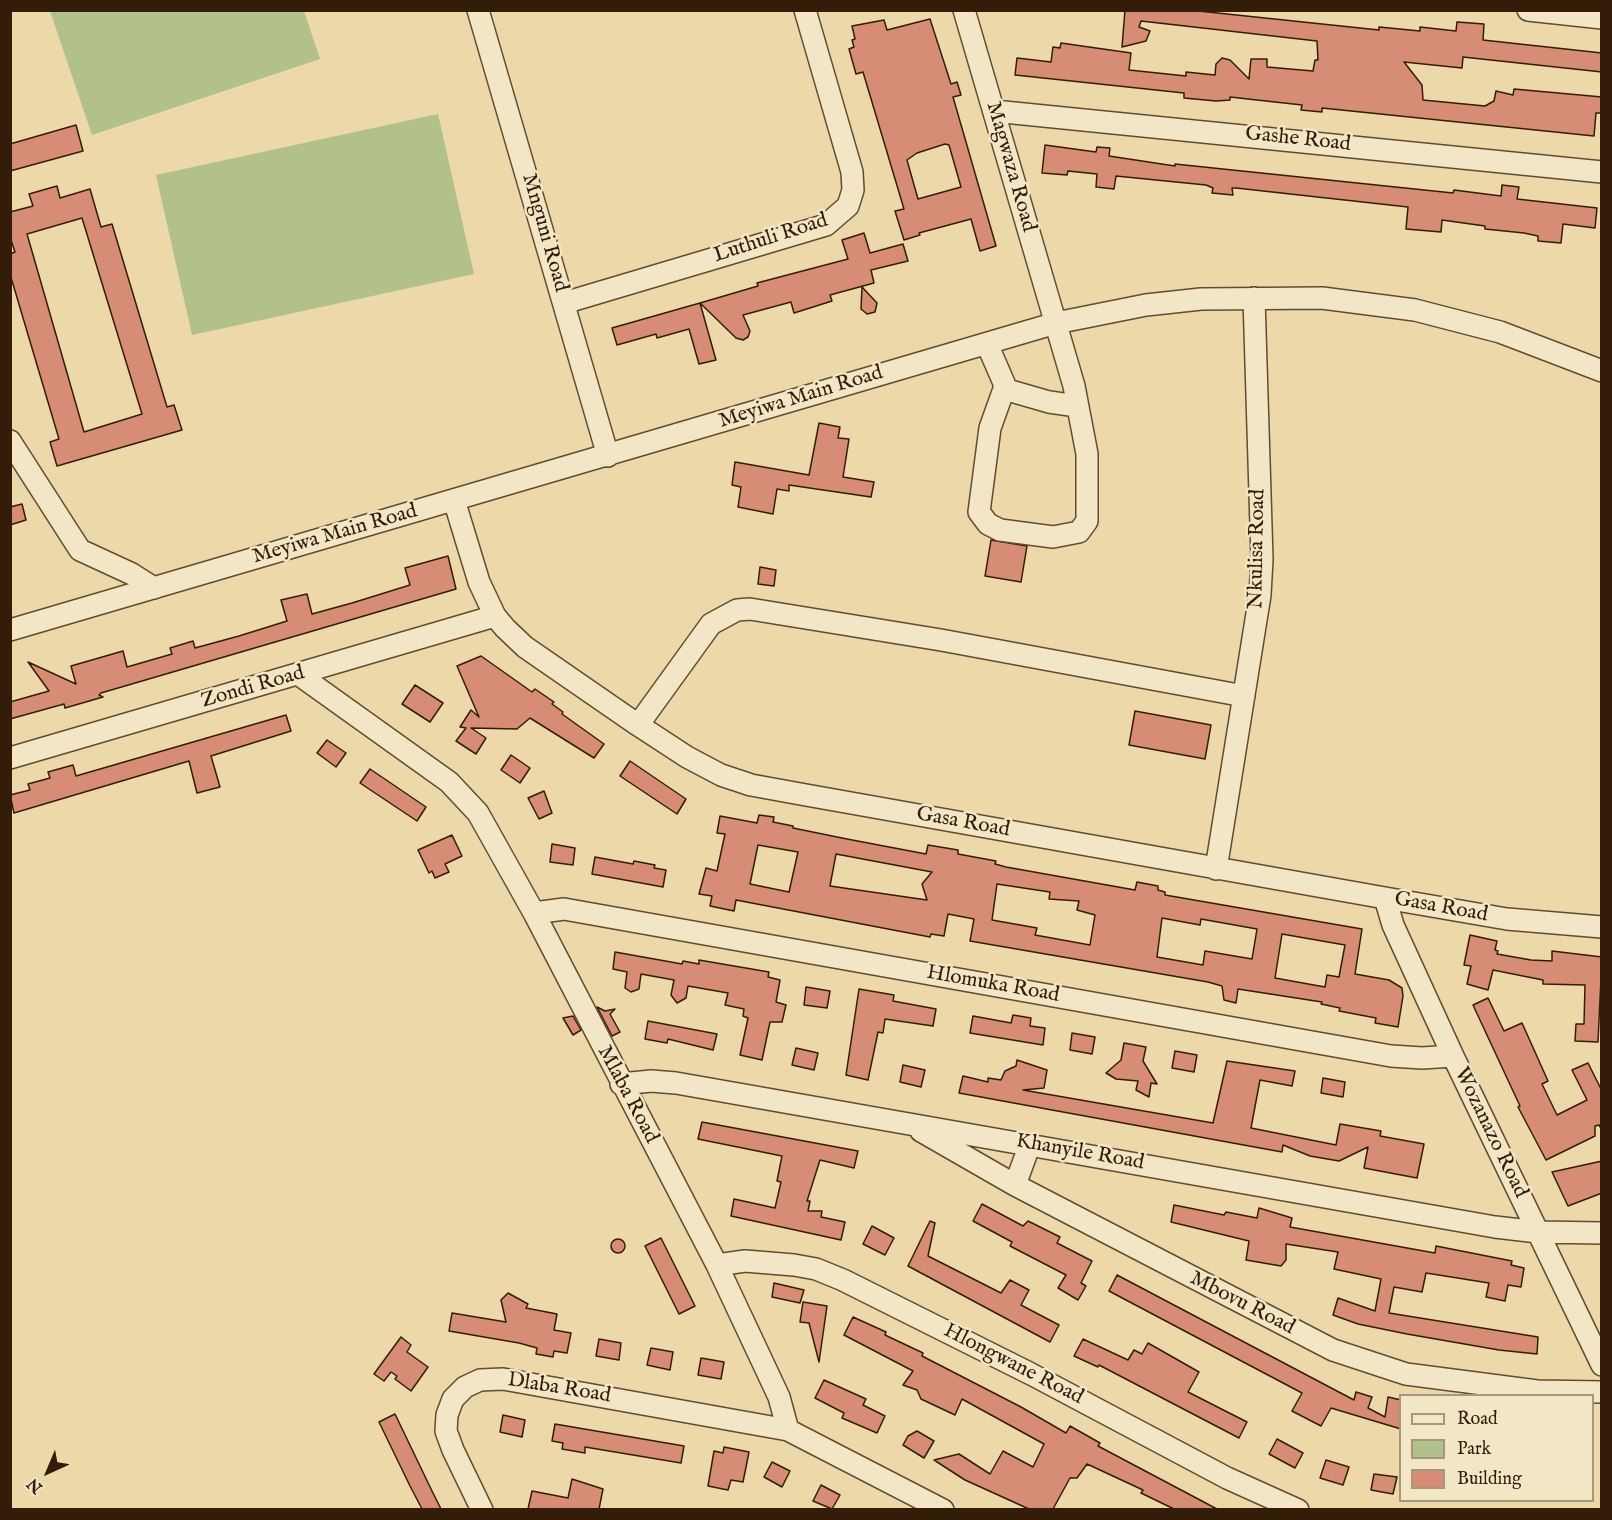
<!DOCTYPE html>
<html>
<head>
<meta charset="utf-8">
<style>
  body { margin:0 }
  #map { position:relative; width:1612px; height:1520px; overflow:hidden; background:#ecd8a8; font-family:"IM FELL English",serif }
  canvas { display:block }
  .frame { position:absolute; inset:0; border:12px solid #331d08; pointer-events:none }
  .legend { position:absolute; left:1399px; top:1394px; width:195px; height:108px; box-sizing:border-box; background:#f3e6c6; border:2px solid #a6967a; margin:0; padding:8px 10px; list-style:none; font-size:18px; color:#331d08 }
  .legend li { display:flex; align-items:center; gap:12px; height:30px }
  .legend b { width:30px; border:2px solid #a6967a }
  .north { position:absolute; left:18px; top:1442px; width:60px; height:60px; -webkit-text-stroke:4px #f3e6c6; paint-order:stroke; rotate:224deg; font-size:16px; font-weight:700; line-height:24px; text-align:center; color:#331d08 }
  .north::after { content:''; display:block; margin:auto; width:21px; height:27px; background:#331d08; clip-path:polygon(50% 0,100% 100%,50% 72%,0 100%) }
</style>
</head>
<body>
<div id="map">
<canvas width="1612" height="1520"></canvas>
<div class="frame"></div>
<ul class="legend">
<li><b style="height:8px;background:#f3e6c6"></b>Road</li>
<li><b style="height:16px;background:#b2c08c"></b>Park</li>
<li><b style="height:16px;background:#d78d75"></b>Building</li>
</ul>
<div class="north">N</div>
</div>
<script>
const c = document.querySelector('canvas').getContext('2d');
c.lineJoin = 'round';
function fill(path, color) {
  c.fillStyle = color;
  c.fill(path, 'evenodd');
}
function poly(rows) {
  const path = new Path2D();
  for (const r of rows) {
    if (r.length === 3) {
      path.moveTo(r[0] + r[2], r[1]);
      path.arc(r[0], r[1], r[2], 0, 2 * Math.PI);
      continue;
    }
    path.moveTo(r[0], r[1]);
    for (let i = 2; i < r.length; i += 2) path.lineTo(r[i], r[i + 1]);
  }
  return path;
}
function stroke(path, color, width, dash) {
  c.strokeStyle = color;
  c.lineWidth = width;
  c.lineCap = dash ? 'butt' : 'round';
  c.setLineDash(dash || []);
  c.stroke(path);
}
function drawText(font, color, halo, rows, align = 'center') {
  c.font = font + ' "IM FELL English",serif';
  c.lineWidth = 5;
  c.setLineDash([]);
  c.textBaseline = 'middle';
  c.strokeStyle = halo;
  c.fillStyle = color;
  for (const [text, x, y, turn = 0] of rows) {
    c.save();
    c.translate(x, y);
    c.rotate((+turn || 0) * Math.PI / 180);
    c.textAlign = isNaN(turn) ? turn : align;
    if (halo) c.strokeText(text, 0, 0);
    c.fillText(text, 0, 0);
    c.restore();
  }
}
fill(poly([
  [50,11,304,11,320,59,92,135],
  [438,114,474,274,192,335,156,175]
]), '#b2c08c');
const building = poly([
  [1125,10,1189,10,1379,30,1379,27,1420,31,1420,27,1456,31,1457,22,1484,24,1483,40,1602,53,1602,72,1463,57,1462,68,1404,62,1422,85,1423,100,1485,106,1494,101,1496,91,1513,95,1514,89,1602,97,1602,113,1596,113,1594,136,1322,108,1322,112,1301,110,1302,105,1230,97,1230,100,1216,101,1184,98,1184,93,1015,75,1017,58,1051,62,1053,47,1060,48,1061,43,1131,53,1129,70,1186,76,1186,72,1215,75,1216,64,1222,58,1230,60,1249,79,1251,59,1267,59,1267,67,1313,71,1315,60,1318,60,1317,41,1141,21,1139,27,1150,31,1146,41,1122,47,1125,10],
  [930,19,951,84,957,82,961,95,953,97,996,246,980,251,971,219,919,233,920,235,904,240,895,211,904,209,863,72,856,74,849,49,854,47,852,40,855,39,852,26,884,20,887,30,930,19],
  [945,144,949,145,961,187,918,199,907,160,917,153,945,144],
  [76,125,83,151,10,171,10,144,76,125],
  [1045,145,1096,152,1097,147,1110,148,1109,156,1175,166,1175,164,1453,193,1454,190,1501,196,1502,185,1519,187,1517,199,1597,208,1595,228,1563,224,1561,243,1538,241,1538,236,1524,233,1485,229,1485,226,1442,220,1441,232,1406,229,1408,207,1236,188,1232,188,1233,195,1212,193,1213,188,1206,185,1116,176,1114,189,1096,187,1097,174,1068,171,1067,175,1042,173,1045,145],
  [57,186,60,198,90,189,101,227,112,224,167,407,174,405,182,430,57,466,50,442,59,439,10,274,10,254,15,252,10,237,10,212,33,206,29,194,57,186],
  [82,218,142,414,84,432,27,234,82,218],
  [864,233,870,253,903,244,908,261,871,270,874,283,830,295,832,301,794,313,791,302,743,315,750,331,748,337,743,340,736,338,700,303,758,286,757,283,848,259,842,240,864,233],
  [862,287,877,303,875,312,867,314,861,309,862,287],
  [700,303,716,360,699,364,689,329,657,338,656,334,617,345,612,328,700,303],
  [819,423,840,427,838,438,849,439,843,477,874,482,871,497,789,485,789,491,777,489,773,514,738,507,741,487,732,485,735,462,809,475,819,423],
  [22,504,26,520,10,525,10,507,22,504],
  [991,540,1027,546,1021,582,985,576,991,540],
  [448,556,456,589,101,693,99,695,103,697,65,708,64,704,10,719,10,702,49,691,28,662,76,684,71,666,123,651,127,667,172,654,170,648,193,641,195,648,239,636,287,621,281,600,307,594,312,614,352,603,410,585,405,568,448,556],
  [760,567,776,570,774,586,758,584,760,567],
  [481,656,532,692,535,689,554,702,552,704,563,712,562,714,604,744,594,758,530,718,517,729,471,728,486,738,476,754,456,741,466,728,460,727,471,710,479,717,457,666,481,656],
  [415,685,443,703,430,722,402,704,415,685],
  [1135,711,1211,725,1205,759,1129,745,1135,711],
  [286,715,291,731,211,756,220,787,197,793,189,761,14,813,10,795,30,790,28,784,50,778,48,772,73,765,76,776,286,715],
  [327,740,346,753,336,767,317,753,327,740],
  [511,755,530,768,520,783,501,770,511,755],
  [630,761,686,799,677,814,620,776,630,761],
  [370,769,426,807,417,821,360,783,370,769],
  [544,791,552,813,539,819,528,798,544,791],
  [759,815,774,817,773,822,793,826,793,828,847,839,926,854,928,845,958,850,958,854,996,861,995,864,1006,867,1135,890,1137,882,1158,886,1158,890,1165,892,1165,895,1362,929,1355,974,1389,980,1402,988,1403,996,1398,1027,1375,1023,1376,1018,1339,1011,1340,1008,1321,1004,1322,1002,1238,989,1236,1003,1224,1000,1222,986,1208,982,970,941,974,919,948,914,944,936,931,934,930,937,736,900,734,911,710,906,712,896,699,894,706,868,717,871,725,834,717,833,720,816,757,823,759,815],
  [758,845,798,852,789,892,750,884,758,845],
  [836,854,932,872,922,884,927,900,830,886,836,854],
  [997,884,1050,892,1049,899,1079,901,1077,910,1095,915,1090,945,1035,935,1037,928,992,920,997,884],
  [1162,918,1200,925,1201,919,1257,929,1252,959,1205,951,1203,965,1157,957,1162,918],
  [1282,934,1345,945,1339,977,1327,975,1325,987,1275,978,1282,934],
  [452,835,462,856,445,864,449,872,435,878,432,871,429,873,418,850,452,835],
  [552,844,575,848,573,865,550,862,552,844],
  [595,857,633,864,634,861,655,865,654,868,666,870,663,887,592,874,595,857],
  [1470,935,1497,941,1495,950,1498,951,1497,954,1531,960,1552,961,1552,951,1602,957,1598,1042,1575,1041,1576,1024,1584,1024,1585,985,1543,984,1543,980,1493,970,1488,990,1467,984,1471,966,1464,965,1470,935],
  [615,952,682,964,683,961,699,964,699,960,769,972,768,977,780,980,776,1002,786,1005,782,1022,770,1022,762,1060,740,1055,748,1018,743,1016,744,1009,725,1005,728,993,688,986,686,998,677,1003,671,995,674,980,641,974,639,989,631,992,625,988,627,972,613,969,615,952],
  [806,987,830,991,827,1008,804,1005,806,987],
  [859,989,894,995,893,1001,936,1009,933,1026,885,1019,883,1033,878,1032,868,1080,846,1075,859,989],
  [1488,998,1504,1031,1522,1023,1548,1081,1542,1084,1557,1115,1587,1100,1572,1070,1588,1063,1602,1091,1602,1130,1599,1125,1595,1126,1595,1136,1546,1160,1518,1107,1520,1106,1473,1005,1488,998],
  [597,1007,605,1011,615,1009,610,1014,620,1032,612,1036,597,1007],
  [1013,1015,1031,1018,1030,1026,1045,1028,1043,1045,970,1033,973,1016,1011,1023,1013,1015],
  [573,1016,581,1030,573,1035,563,1018,573,1016],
  [648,1021,717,1034,713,1050,668,1039,667,1043,645,1039,648,1021],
  [1072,1033,1095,1037,1092,1054,1070,1050,1072,1033],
  [1124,1043,1146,1047,1143,1061,1157,1084,1151,1083,1149,1097,1136,1090,1138,1081,1116,1079,1106,1073,1121,1060,1124,1043],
  [796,1048,818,1053,814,1070,792,1065,796,1048],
  [1175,1051,1197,1055,1194,1072,1172,1068,1175,1051],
  [1017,1060,1047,1070,1044,1088,1023,1090,1213,1123,1227,1061,1295,1071,1292,1086,1260,1080,1251,1128,1336,1145,1340,1124,1381,1131,1380,1136,1424,1144,1417,1178,1364,1168,1368,1147,1339,1161,1310,1156,1283,1145,1282,1152,959,1093,963,1076,988,1082,988,1078,1001,1080,1005,1071,1016,1066,1017,1060],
  [903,1065,925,1070,921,1087,900,1082,903,1065],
  [1323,1078,1345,1082,1343,1097,1321,1093,1323,1078],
  [702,1122,858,1151,854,1168,820,1160,807,1201,810,1201,808,1211,822,1211,821,1217,845,1222,841,1240,731,1216,734,1199,775,1208,781,1182,777,1181,782,1156,698,1139,702,1122],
  [1602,1161,1602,1193,1568,1206,1552,1172,1602,1161],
  [982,1204,1023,1226,1028,1221,1060,1237,1057,1243,1092,1261,1081,1283,1086,1286,1078,1300,1058,1288,1066,1275,1010,1246,1012,1242,973,1221,982,1204],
  [1174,1205,1224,1215,1226,1212,1257,1218,1259,1208,1292,1218,1290,1227,1435,1253,1436,1246,1512,1261,1511,1265,1524,1268,1521,1287,1508,1285,1505,1301,1486,1297,1489,1283,1426,1273,1422,1292,1394,1287,1389,1313,1538,1337,1537,1354,1499,1350,1407,1334,1358,1324,1333,1315,1338,1298,1375,1311,1381,1279,1334,1269,1338,1252,1286,1244,1286,1260,1281,1266,1246,1260,1249,1241,1171,1222,1174,1205],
  [930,1221,935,1223,928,1256,1001,1293,1010,1280,1029,1290,1021,1305,1059,1325,1050,1342,908,1266,930,1221],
  [872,1226,894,1238,885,1255,863,1244,872,1226],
  [661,1238,695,1306,679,1314,645,1246,661,1238],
  [618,1246,7],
  [1117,1275,1354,1400,1356,1392,1372,1397,1368,1408,1385,1417,1388,1397,1401,1400,1401,1429,1331,1408,1321,1426,1292,1411,1302,1393,1109,1291,1117,1275],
  [774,1283,804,1290,800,1303,772,1297,774,1283],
  [508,1293,528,1304,526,1308,557,1314,554,1330,571,1333,567,1353,554,1351,553,1357,536,1354,537,1348,519,1343,449,1331,452,1313,506,1322,501,1300,508,1293],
  [803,1302,827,1306,819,1362,809,1323,800,1322,803,1302],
  [853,1317,886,1332,885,1335,923,1353,922,1356,1021,1407,1066,1433,1070,1426,1100,1443,1098,1446,1217,1509,1174,1509,1141,1493,1143,1490,1087,1464,1077,1478,1070,1478,1053,1509,1029,1509,965,1480,934,1460,959,1454,990,1474,1003,1451,1033,1467,1044,1444,962,1399,955,1415,921,1399,917,1390,903,1385,913,1371,844,1335,853,1317],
  [401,1337,411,1345,407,1352,428,1367,411,1391,395,1379,397,1376,391,1372,384,1381,374,1374,401,1337],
  [599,1339,621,1343,619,1360,596,1356,599,1339],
  [1083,1339,1128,1360,1134,1350,1142,1354,1148,1343,1199,1372,1188,1392,1247,1422,1239,1438,1099,1365,1098,1367,1074,1356,1083,1339],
  [651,1348,673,1352,670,1370,647,1365,651,1348],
  [701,1358,724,1362,721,1379,698,1375,701,1358],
  [824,1380,866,1399,863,1405,885,1416,877,1433,842,1418,844,1413,815,1398,824,1380],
  [395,1414,432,1491,441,1509,422,1509,410,1486,379,1422,395,1414],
  [503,1415,525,1420,522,1437,500,1432,503,1415],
  [555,1424,684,1446,681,1463,585,1447,585,1453,562,1449,563,1443,552,1441,555,1424],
  [917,1431,934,1441,924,1458,903,1445,908,1436,917,1431],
  [1277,1439,1303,1453,1295,1468,1269,1454,1277,1439],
  [724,1447,749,1452,743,1482,731,1480,728,1490,708,1486,714,1451,723,1453,724,1447],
  [1326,1460,1349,1467,1343,1485,1320,1478,1326,1460],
  [772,1462,790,1471,782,1487,764,1477,772,1462],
  [1374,1474,1397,1477,1393,1494,1371,1490,1374,1474],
  [572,1479,603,1489,599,1509,528,1509,532,1491,568,1498,572,1479],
  [821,1485,840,1495,832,1509,813,1501,821,1485]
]);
fill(building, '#d78d75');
stroke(building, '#331d08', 1.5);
const minor = poly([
  [478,10,608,456],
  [964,10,1074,386,1087,454,1087,521,1079,532,1053,537,1000,530,988,524,979,512,990,428,1004,389,1004,383,987,344],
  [1528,10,1602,18],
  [994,111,1602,172],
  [564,303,826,225,848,206,853,190,852,172,805,10],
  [1004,389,1049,402,1077,406],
  [10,441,80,550,132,574,154,588],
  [454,500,479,582,495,616,505,628,525,647,638,725,687,757,721,775,751,785,806,795,1385,898,1507,919,1602,927],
  [10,630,1056,323,1146,305,1201,299,1322,298,1415,310,1500,332,1602,371],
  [298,674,449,782,478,813,534,913,717,1265,779,1397,788,1430,943,1510],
  [638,725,711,624,737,610,750,609,941,640,1244,696],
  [10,758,495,616],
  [1216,869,1260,595,1262,559,1254,298],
  [1385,898,1393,925,1453,1056,1602,1365],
  [534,913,564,909,1391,1056,1422,1058,1453,1056],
  [621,1084,651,1081,676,1083,1495,1227,1538,1232,1602,1233],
  [921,1131,1015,1185,1333,1350,1406,1374,1537,1391,1602,1392],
  [1015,1185,1030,1144],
  [717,1265,745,1261,794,1265,816,1269,843,1280,1031,1374,1227,1478,1298,1510],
  [482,1510,453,1450,446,1431,447,1415,453,1399,465,1387,480,1380,503,1379,788,1430]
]);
stroke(minor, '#614c30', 24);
stroke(minor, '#f3e6c6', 21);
drawText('21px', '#331d08', '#f3e6c6', [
  ["Gashe Road",1298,140,6],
  ["Magwaza Road",1010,167,74],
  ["Mnguni Road",544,233,74],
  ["Luthuli Road",771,239,-18],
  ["Meyiwa Main Road",801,398,-17],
  ["Meyiwa Main Road",335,535,-16],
  ["Nkulisa Road",1258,549,-89],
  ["Zondi Road",253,688,-16],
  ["Gasa Road",963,823,10],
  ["Gasa Road",1441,908,10],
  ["Hlomuka Road",993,985,10],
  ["Mlaba Road",627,1095,62],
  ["Wozanazo Road",1490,1133,64],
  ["Khanyile Road",1080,1153,10],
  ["Mbovu Road",1242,1304,27],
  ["Hlongwane Road",1013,1365,27],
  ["Dlaba Road",559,1389,9]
]);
</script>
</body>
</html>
